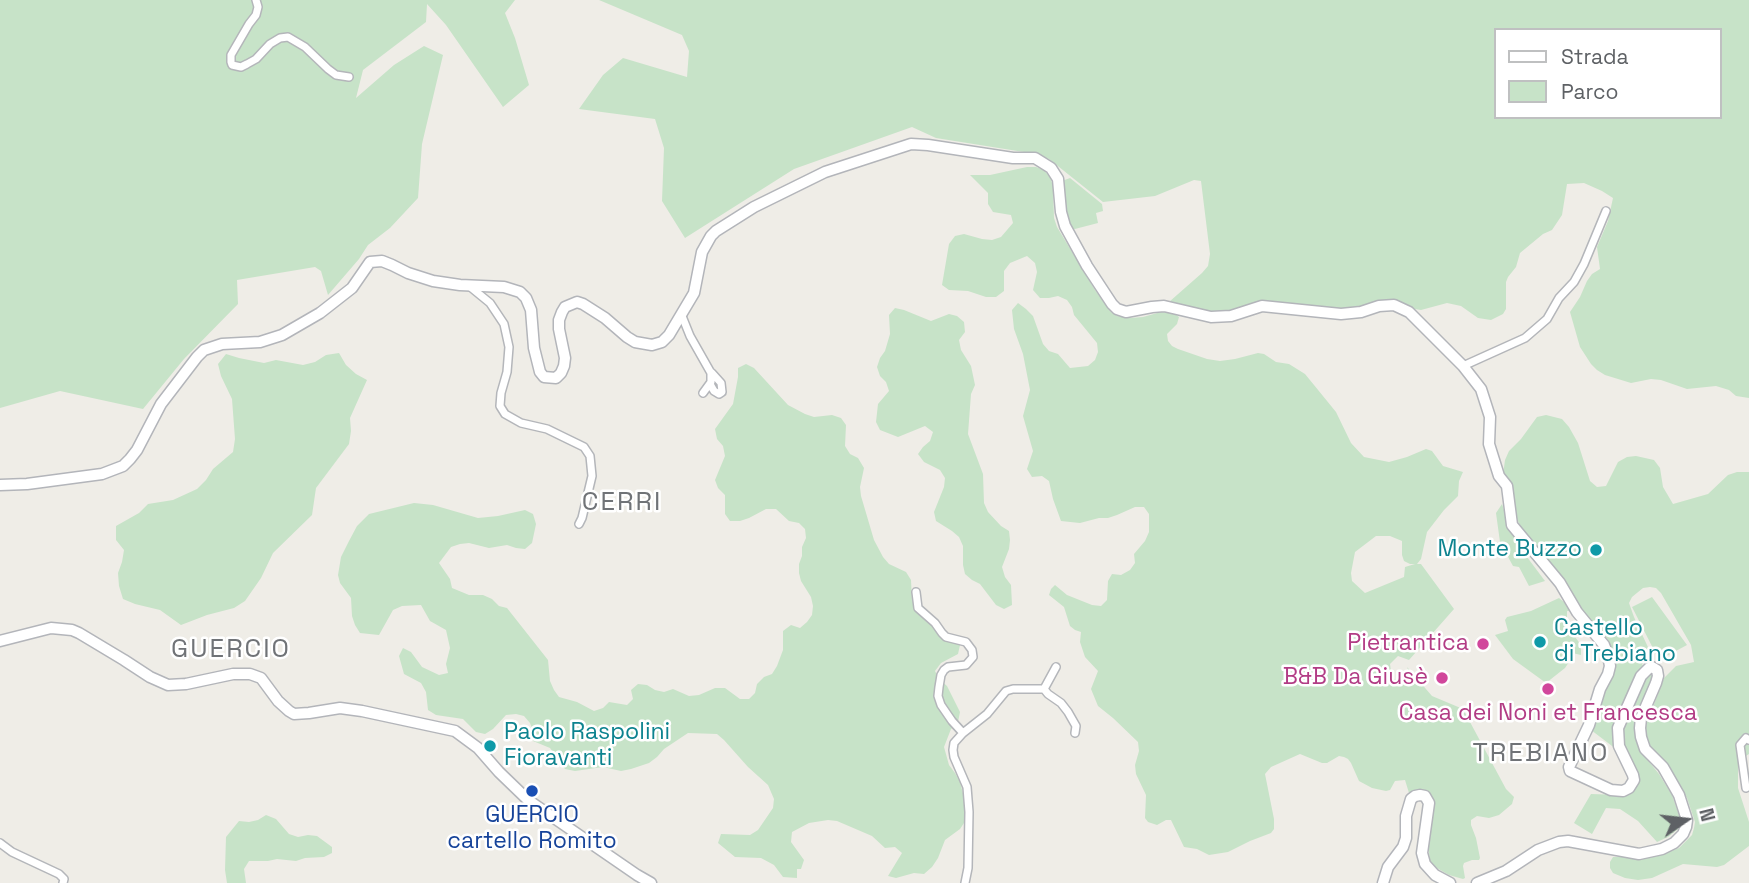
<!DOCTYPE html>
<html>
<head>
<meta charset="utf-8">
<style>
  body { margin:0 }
  #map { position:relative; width:1749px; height:883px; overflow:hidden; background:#efede7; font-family:"Space Grotesk",sans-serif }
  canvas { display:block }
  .legend { position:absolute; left:1494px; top:28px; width:228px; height:91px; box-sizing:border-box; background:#fff; border:2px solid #bfc0c1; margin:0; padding:9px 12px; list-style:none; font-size:21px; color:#5e6165 }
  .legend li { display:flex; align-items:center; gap:14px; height:35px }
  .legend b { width:35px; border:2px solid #bfc0c1 }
  .north { position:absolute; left:1651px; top:785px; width:70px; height:70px; -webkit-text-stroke:5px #fff; paint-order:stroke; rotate:76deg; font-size:19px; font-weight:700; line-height:28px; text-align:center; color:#5e6165 }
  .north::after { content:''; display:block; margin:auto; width:24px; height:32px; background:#5e6165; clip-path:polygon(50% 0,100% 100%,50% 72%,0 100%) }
</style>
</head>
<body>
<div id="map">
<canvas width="1749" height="883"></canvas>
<ul class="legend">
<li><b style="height:9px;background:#fff"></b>Strada</li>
<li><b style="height:19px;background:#c7e3c8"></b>Parco</li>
</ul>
<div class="north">N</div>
</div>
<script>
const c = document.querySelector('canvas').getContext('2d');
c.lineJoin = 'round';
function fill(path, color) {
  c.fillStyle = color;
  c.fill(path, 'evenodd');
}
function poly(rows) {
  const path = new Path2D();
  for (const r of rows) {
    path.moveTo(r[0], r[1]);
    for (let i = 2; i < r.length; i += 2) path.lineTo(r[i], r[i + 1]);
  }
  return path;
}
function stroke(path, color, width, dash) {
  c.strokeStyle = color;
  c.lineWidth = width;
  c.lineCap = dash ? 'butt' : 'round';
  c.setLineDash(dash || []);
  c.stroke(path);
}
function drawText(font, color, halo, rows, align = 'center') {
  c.font = font + ' "Space Grotesk",sans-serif';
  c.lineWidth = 5;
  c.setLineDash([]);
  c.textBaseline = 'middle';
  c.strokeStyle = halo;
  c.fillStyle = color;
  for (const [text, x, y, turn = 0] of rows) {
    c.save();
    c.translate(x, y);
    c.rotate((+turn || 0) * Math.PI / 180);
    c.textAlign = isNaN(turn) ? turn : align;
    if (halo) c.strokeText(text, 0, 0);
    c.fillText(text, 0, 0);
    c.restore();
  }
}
fill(poly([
  [0,0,515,0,505,13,515,38,529,85,503,107,446,25,427,4,426,22,363,70,356,98,394,65,424,46,443,55,422,144,418,198,390,228,368,245,359,259,328,295,321,271,315,267,237,280,238,304,184,359,143,409,60,391,0,408],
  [599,0,1749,0,1749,398,1736,396,1729,390,1716,386,1687,389,1661,380,1651,379,1631,383,1605,375,1597,370,1591,364,1580,347,1570,312,1580,297,1587,281,1592,274,1600,269,1597,247,1608,221,1613,198,1602,191,1584,183,1567,184,1562,215,1552,230,1543,234,1520,253,1516,267,1508,277,1506,282,1506,309,1503,314,1491,320,1478,318,1461,306,1447,303,1421,310,1402,307,1361,306,1335,310,1319,308,1211,313,1169,302,1202,273,1208,266,1210,254,1201,181,1194,180,1155,196,1103,202,1049,159,1030,153,936,138,912,127,794,169,685,238,662,201,664,148,655,119,579,109,603,75,623,58,687,77,689,51,682,35],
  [1495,30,1719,30,1719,117,1495,117],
  [1027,167,1036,167,1044,170,1050,177,1053,186,1054,218,1057,227,1095,290,1111,312,1117,316,1130,318,1143,317,1161,312,1174,313,1179,317,1177,324,1167,334,1168,341,1172,346,1178,349,1207,359,1220,361,1235,359,1258,353,1264,354,1276,362,1289,364,1305,374,1314,385,1336,412,1351,443,1364,457,1389,462,1407,457,1426,449,1432,451,1443,466,1463,472,1459,481,1458,496,1444,510,1427,532,1421,559,1417,564,1421,564,1454,609,1409,660,1398,656,1390,664,1392,678,1404,682,1413,683,1407,667,1432,696,1463,709,1506,789,1514,797,1512,804,1499,815,1489,818,1477,816,1471,820,1471,825,1476,838,1480,858,1479,860,1472,860,1464,863,1463,866,1465,878,1463,879,1449,875,1435,867,1430,862,1428,843,1430,798,1409,793,1405,780,1395,781,1390,790,1386,791,1372,788,1359,781,1351,763,1348,759,1344,757,1339,756,1327,763,1322,763,1300,754,1271,767,1265,774,1274,819,1274,829,1271,833,1250,841,1228,852,1209,855,1197,849,1184,847,1171,820,1166,820,1157,825,1148,822,1145,818,1146,795,1136,774,1135,765,1139,751,1138,742,1113,718,1098,706,1091,689,1098,671,1085,657,1080,642,1081,632,1075,630,1070,626,1064,607,1049,595,1051,589,1055,585,1067,595,1092,605,1101,606,1107,600,1108,581,1112,574,1121,575,1130,570,1135,563,1134,554,1145,541,1149,532,1149,514,1144,507,1135,507,1117,515,1108,518,1099,518,1080,523,1061,521,1053,499,1049,481,1042,476,1032,477,1027,469,1033,451,1023,416,1030,390,1023,354,1014,329,1012,310,1018,303,1026,309,1033,316,1043,344,1049,351,1058,354,1070,368,1088,366,1095,360,1098,352,1097,343,1074,315,1072,307,1067,300,1058,296,1049,298,1040,298,1033,290,1037,272,1035,263,1027,256,1010,263,1004,271,1004,291,996,297,986,297,968,291,949,290,942,285,949,244,955,236,964,234,982,239,992,240,1001,237,1013,223,1011,215,993,212,988,204,988,193,970,175,990,175],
  [1376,536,1390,536,1402,541,1402,555,1404,561,1410,564,1415,564,1405,567,1404,577,1365,593,1352,581,1351,573,1355,552],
  [1070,178,1102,204,1103,211,1096,213,1098,223,1071,230,1063,206,1065,198,1062,184,1062,181],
  [895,308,904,310,931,321,949,314,957,316,964,322,965,332,959,340,961,350,971,366,975,385,971,394,968,434,983,474,984,503,988,512,1001,526,1009,531,1010,540,1009,549,1002,567,1005,577,1011,585,1012,605,1004,609,996,605,980,584,972,580,965,574,963,565,963,546,959,537,952,531,936,521,934,512,944,487,945,478,940,470,924,462,918,454,923,447,930,441,933,432,925,426,898,437,880,430,876,422,878,404,889,391,886,382,880,376,877,367,880,358,885,351,890,334,889,315],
  [339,353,346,365,356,374,367,380,350,418,351,431,349,444,316,488,312,515,273,553,261,578,245,601,234,608,207,615,181,625,160,610,135,604,123,599,119,586,118,573,122,562,124,550,116,540,116,526,139,513,148,504,173,500,197,489,206,480,213,469,233,452,235,439,232,399,221,376,218,364,226,354,239,358,264,363,276,360,303,365,315,362,326,355],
  [746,364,754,368,788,405,805,414,814,417,832,415,841,418,846,425,845,446,850,454,858,458,864,468,860,487,861,496,874,540,883,557,889,564,906,572,911,580,912,600,917,609,936,630,945,633,960,645,958,654,941,663,935,671,939,679,947,686,960,712,958,722,951,729,944,747,949,765,955,773,960,782,965,801,966,820,960,829,945,840,938,858,932,867,924,874,914,873,896,878,888,876,902,853,895,847,885,848,872,836,837,821,828,820,809,823,792,832,791,842,804,860,801,869,797,869,797,878,783,877,774,865,761,858,735,857,718,843,721,834,750,835,758,830,773,808,774,799,768,785,748,767,724,740,717,734,688,733,664,749,657,757,649,763,631,769,621,771,603,767,575,771,565,769,550,748,533,741,533,731,530,723,524,716,516,714,506,715,493,729,485,734,476,732,463,719,436,715,428,710,426,692,421,683,404,674,399,656,403,648,411,652,422,667,439,675,448,673,446,664,450,648,446,630,430,621,421,605,402,606,393,610,379,635,360,633,355,625,352,616,351,598,340,583,338,575,341,557,349,541,357,526,369,514,414,503,433,505,478,518,498,516,525,510,533,514,536,524,532,543,525,549,516,548,507,545,489,548,469,543,460,544,451,547,439,563,450,579,452,588,469,595,483,595,492,599,499,606,507,608,548,660,550,681,554,690,559,697,577,702,594,711,603,708,609,702,627,705,633,699,631,690,638,684,647,685,655,690,664,692,673,689,689,696,699,695,715,688,725,688,740,699,749,699,755,693,757,684,764,677,772,674,777,666,783,650,783,631,791,625,800,628,807,622,812,615,813,606,811,597,801,581,799,573,799,564,802,556,802,547,806,538,805,529,799,523,789,521,776,509,766,509,749,518,740,521,730,521,725,514,725,495,718,488,715,480,725,456,723,446,717,439,715,429,733,404,738,377,738,368],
  [1546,415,1562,419,1569,427,1578,443,1590,481,1597,487,1606,486,1618,462,1627,457,1636,456,1654,460,1660,468,1663,487,1673,504,1708,494,1728,475,1737,472,1749,472,1749,754,1739,760,1738,766,1738,788,1749,822,1749,846,1724,865,1717,867,1683,864,1652,878,1638,880,1625,878,1613,873,1610,868,1610,862,1613,857,1654,857,1679,848,1692,835,1694,828,1695,822,1687,798,1664,764,1651,749,1645,732,1648,715,1653,707,1664,678,1676,666,1694,662,1691,645,1661,593,1656,588,1650,587,1643,588,1632,597,1629,603,1634,617,1653,658,1646,658,1642,664,1644,668,1616,749,1591,730,1614,663,1608,640,1582,612,1567,611,1567,621,1570,630,1581,645,1581,655,1572,653,1569,662,1565,668,1546,683,1513,659,1495,635,1508,631,1505,620,1507,617,1531,611,1559,598,1574,610,1522,530,1508,499,1503,475,1505,460,1509,451,1521,439,1537,417],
  [1502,504,1510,528,1518,545,1545,581,1529,586,1519,567,1513,566,1500,542,1496,513],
  [1652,597,1687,645,1659,660,1632,607],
  [1651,673,1654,675,1638,717,1642,753,1659,774,1672,795,1680,818,1678,829,1668,837,1657,842,1638,821,1620,809,1606,808,1592,834,1574,823,1591,794,1621,795,1632,789,1623,741,1623,730,1642,681],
  [266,815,276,819,289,834,298,837,308,835,317,836,332,847,332,853,324,857,305,858,296,861,277,859,268,861,249,861,244,869,246,883,227,883,225,870,226,837,239,821,249,822,258,820]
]), '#c7e3c8');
const street = poly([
  [256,0,258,7,256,15,249,24,231,55,231,62,232,65,241,67,247,64,256,59,270,44,280,38,288,37,305,47,328,69,336,75,349,77],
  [468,285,490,303,504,324,509,347,507,372,501,393,500,406,505,414,521,423,547,429,584,447,590,456,592,476,582,518,579,524],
  [682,316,690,336,711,373,711,382,703,393],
  [1463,366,1525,338,1547,319,1559,298,1574,282,1584,264,1606,211],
  [710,384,714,391,719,394,722,392,721,383,712,373],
  [916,592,918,608,935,623,942,633,946,637,966,642,972,650,973,657,966,665,948,667,944,670,941,675,939,687,938,696,941,705,952,721,963,733],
  [1044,689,1048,694,1061,703,1068,712,1076,726,1075,733],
  [1746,788,1740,745,1746,738,1749,740],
  [0,843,12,852,59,874,64,879,63,883],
  [965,883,968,868,969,812,967,787,954,757,953,750,954,743,963,733,987,714,1006,691,1013,689,1044,689,1056,667]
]);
const secondary = poly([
  [0,485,27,484,102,474,123,466,130,459,137,450,161,404,197,357,204,350,222,344,260,342,282,335,320,313,352,288,370,262,382,261,392,265,408,273,433,281,460,285,504,287,520,292,526,298,531,310,534,348,540,372,544,377,556,378,561,373,564,366,565,358,559,329,559,320,562,312,565,307,577,302,583,304,605,318,627,337,635,342,652,345,662,342,669,335,694,293,702,252,711,236,716,231,754,207,825,172,911,144,928,145,1013,158,1035,158,1051,168,1058,179,1061,212,1065,226,1087,266,1112,304,1117,309,1126,312,1152,307,1164,306,1211,317,1231,316,1262,306,1341,314,1361,312,1379,306,1394,305,1409,312,1463,366,1481,389,1490,417,1489,444,1499,476,1507,486,1512,525,1560,583,1577,612,1604,645,1608,655,1610,666,1608,674,1600,689,1589,725,1569,767,1570,771,1611,790,1623,791,1629,788,1634,780,1633,775,1619,746,1618,728,1641,676,1649,668,1652,667,1657,670,1658,676,1656,683,1641,718,1640,728,1641,737,1645,749,1663,767,1679,795,1687,820,1686,827,1683,834,1674,843,1662,849,1639,854,1568,841,1559,842,1538,850,1506,871,1477,883],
  [0,641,51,628,72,630,79,633,124,660,150,677,168,685,186,684,233,674,250,674,261,678,278,701,289,711,294,714,309,713,340,708,362,711,455,731,478,748,499,772,528,800,637,875,651,883],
  [1383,883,1388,867,1403,847,1406,838,1406,816,1411,799,1415,796,1420,795,1425,796,1429,803,1422,853,1425,864,1435,875,1450,883]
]);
stroke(street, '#b4b6ba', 10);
stroke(secondary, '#b3b5ba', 13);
stroke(street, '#fff', 7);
stroke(secondary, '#fff', 10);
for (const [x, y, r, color] of [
  [1596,550,7,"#0f9aa8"],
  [1540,642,7,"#0f9aa8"],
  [1483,644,7,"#d1479c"],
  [1442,678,7,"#d1479c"],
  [1548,689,7,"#d1479c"],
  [490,746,7,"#0f9aa8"],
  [532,791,7,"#1a4fb4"]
]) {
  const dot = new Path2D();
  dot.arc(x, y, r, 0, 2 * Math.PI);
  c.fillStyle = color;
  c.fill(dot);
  stroke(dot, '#fff', 2.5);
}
drawText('23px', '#0d838f', '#fff', [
  ["Monte Buzzo",1582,550,"right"],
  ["Castello",1554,629],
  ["di Trebiano",1554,655],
  ["Paolo Raspolini",504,733],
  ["Fioravanti",504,759]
], 'left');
drawText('23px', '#b23c85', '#fff', [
  ["Pietrantica",1469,644],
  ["B&B Da Giusè",1428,678],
  ["Casa dei Noni et Francesca",1548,714,"center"]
], 'right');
drawText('23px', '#164399', '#fff', [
  ["GUERCIO",532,816],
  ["cartello Romito",532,842]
]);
c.letterSpacing = '2px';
drawText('26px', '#707377', '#fff', [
  ["CERRI",622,503],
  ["GUERCIO",231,650],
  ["TREBIANO",1541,754]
]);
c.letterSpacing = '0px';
</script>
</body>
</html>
